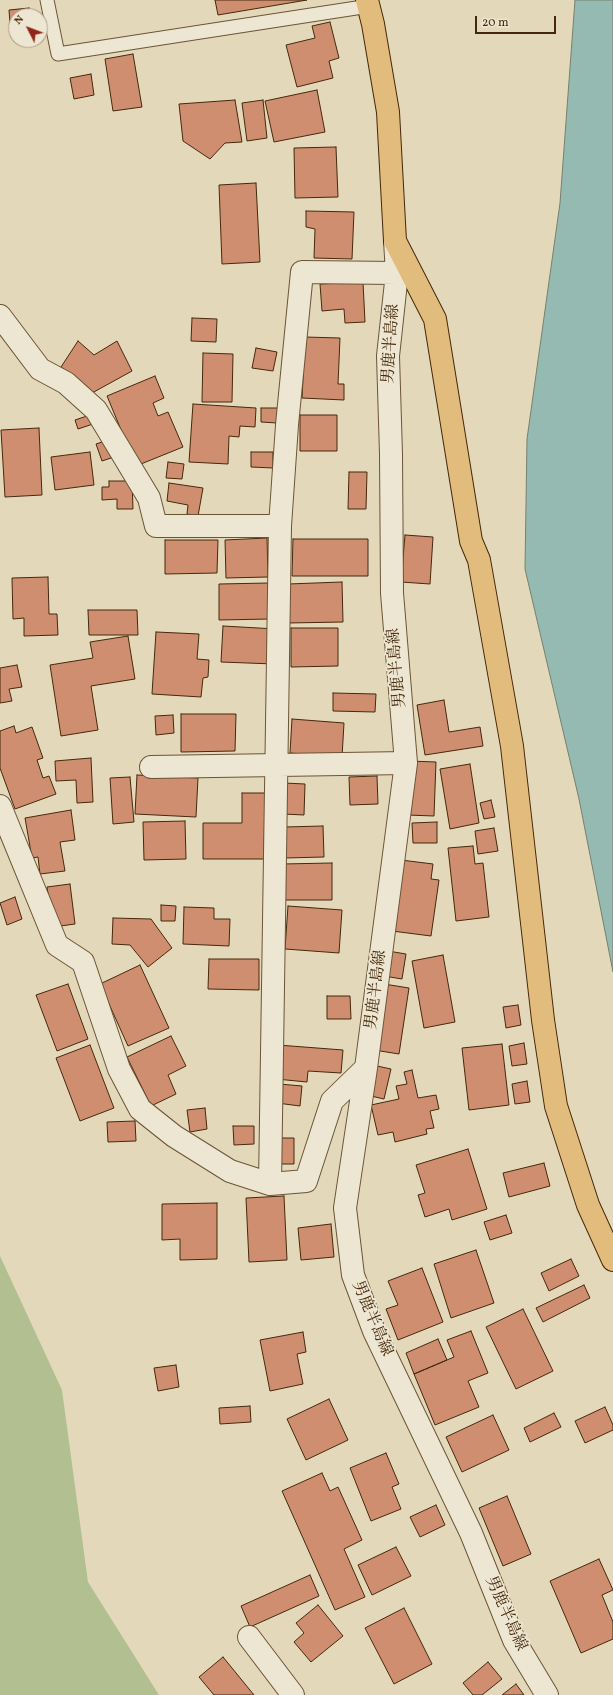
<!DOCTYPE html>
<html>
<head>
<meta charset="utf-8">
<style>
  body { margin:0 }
  #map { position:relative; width:613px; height:1695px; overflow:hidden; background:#e3d9ba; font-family:Vollkorn,serif }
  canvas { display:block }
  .north { position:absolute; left:8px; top:8px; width:40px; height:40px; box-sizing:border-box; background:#ede6d2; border:1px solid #aa9a82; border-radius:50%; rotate:312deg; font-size:11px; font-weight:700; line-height:16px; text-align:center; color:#45280b }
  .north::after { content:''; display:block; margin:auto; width:14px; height:18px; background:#8f2418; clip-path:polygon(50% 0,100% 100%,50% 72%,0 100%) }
  .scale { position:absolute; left:475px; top:16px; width:81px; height:18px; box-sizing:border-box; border:2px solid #45280b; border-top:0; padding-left:5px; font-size:12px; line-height:14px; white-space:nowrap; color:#45280b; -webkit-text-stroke:3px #ede6d2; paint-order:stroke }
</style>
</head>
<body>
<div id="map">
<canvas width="613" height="1695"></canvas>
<div class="north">N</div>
<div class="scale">20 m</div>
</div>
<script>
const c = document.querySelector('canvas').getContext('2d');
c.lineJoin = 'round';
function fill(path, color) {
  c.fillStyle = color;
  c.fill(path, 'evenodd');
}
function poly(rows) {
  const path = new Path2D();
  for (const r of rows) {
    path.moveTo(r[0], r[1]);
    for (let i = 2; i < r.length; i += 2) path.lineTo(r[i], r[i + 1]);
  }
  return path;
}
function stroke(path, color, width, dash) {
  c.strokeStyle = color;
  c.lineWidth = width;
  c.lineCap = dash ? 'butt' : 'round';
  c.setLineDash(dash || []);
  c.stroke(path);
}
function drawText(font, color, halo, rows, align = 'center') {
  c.font = font + ' Vollkorn,"Noto Serif JP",serif';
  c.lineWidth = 3.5;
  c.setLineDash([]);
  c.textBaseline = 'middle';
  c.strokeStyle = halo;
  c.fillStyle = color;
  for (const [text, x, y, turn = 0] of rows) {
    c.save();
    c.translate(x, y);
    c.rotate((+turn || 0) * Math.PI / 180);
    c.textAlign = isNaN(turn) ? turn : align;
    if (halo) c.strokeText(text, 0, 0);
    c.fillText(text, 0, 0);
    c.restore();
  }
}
fill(poly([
  [0,1256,62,1390,88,1582,159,1695,0,1695]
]), '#b2c091');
const water = poly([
  [575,0,613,0,613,972,579,799,525,569,527,439,560,203,575,0]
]);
fill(water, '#95bab2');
stroke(water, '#75806f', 1);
const building = poly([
  [215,0,307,0,218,15,215,0],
  [29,8,29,16,16,16,16,37,11,37,9,10,29,8],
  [330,22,339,58,329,61,333,78,297,87,286,45,315,38,312,26,330,22],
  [133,54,142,107,113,111,105,59,133,54],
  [91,74,94,95,74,99,70,78,91,74],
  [317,90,325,132,274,142,265,101,317,90],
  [235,100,242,142,225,143,210,159,183,141,179,104,235,100],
  [263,100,267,138,247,141,242,103,263,100],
  [336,147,338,197,295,198,294,148,336,147],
  [256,183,260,262,222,264,219,185,256,183],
  [306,211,354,212,352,259,314,258,315,229,306,227,306,211],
  [363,282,365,322,345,323,344,309,322,311,320,284,363,282],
  [192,318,217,319,216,342,191,341,192,318],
  [305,337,340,338,338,384,344,384,344,400,302,398,305,337],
  [78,341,94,355,117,341,132,371,92,393,61,367,78,341],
  [256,348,277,352,273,371,252,368,256,348],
  [203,353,233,354,232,402,202,402,203,353],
  [155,376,164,398,153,403,158,416,168,412,183,447,136,466,107,396,155,376],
  [193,404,256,408,255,427,240,426,239,437,229,436,228,464,189,462,193,404],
  [261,408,278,408,277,423,261,422,261,408],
  [90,415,93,424,78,429,75,420,90,415],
  [300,415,337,415,337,451,300,451,300,415],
  [39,428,42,495,5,497,1,430,39,428],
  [108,440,114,457,102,461,96,444,108,440],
  [90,452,94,485,55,490,51,457,90,452],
  [251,452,273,452,273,468,251,467,251,452],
  [168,462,184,464,182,479,166,478,168,462],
  [349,472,367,472,366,509,348,509,349,472],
  [109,481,132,481,133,509,117,509,117,499,102,500,102,487,109,487,109,481],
  [169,483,203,488,198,516,187,514,188,505,167,501,169,483],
  [405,535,433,537,430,584,401,582,405,535],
  [267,538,268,577,226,578,225,540,267,538],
  [293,539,368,539,368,576,292,576,293,539],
  [165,540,218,540,217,573,165,574,165,540],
  [48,577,49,614,57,614,58,635,24,636,24,618,13,619,12,578,48,577],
  [342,582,343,622,288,623,288,584,342,582],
  [269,583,270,619,219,620,219,584,269,583],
  [88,610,137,610,138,635,89,635,88,610],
  [223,626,276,629,274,664,221,662,223,626],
  [291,628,338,628,338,666,291,667,291,628],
  [156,632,199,634,197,659,209,660,208,677,203,678,201,697,152,694,156,632],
  [128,636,135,679,91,686,98,730,61,736,50,665,93,658,90,642,128,636],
  [17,665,22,687,9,689,12,701,0,703,0,668,17,665],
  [333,693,376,694,375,712,333,711,333,693],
  [444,700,449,732,480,727,483,746,425,755,417,705,444,700],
  [181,714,236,714,235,751,181,752,181,714],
  [173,715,174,733,156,735,155,716,173,715],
  [292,719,344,723,342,757,290,753,292,719],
  [14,726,16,733,32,727,43,758,37,760,43,778,49,776,56,794,15,809,0,768,0,731,14,726],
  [91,758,93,802,77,803,76,780,56,781,55,761,91,758],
  [409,761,436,762,434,816,407,815,409,761],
  [470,764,479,823,450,829,440,769,470,764],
  [137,775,198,778,196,817,135,814,137,775],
  [377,776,378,804,350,805,349,777,377,776],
  [130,777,134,822,113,824,110,778,130,777],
  [284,783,305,784,304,815,283,814,284,783],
  [242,793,265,793,264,859,203,859,203,823,242,823,242,793],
  [491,800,495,817,484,819,480,803,491,800],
  [71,810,75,840,60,842,65,871,40,874,38,857,32,858,25,818,71,810],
  [185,821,186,859,144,860,143,822,185,821],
  [437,822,437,843,413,843,412,823,437,822],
  [323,826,324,857,285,858,284,827,323,826],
  [494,828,498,851,478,854,475,831,494,828],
  [473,846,475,864,483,863,489,917,456,921,448,848,473,846],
  [401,860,433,864,431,879,439,880,431,936,392,931,401,860],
  [332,863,332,900,282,900,282,864,332,863],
  [70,884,75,924,53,927,47,887,70,884],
  [15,897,22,919,7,925,0,903,15,897],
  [161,905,176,906,175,921,161,921,161,905],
  [288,906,342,910,339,953,285,949,288,906],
  [184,907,214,908,214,919,230,919,229,946,183,944,184,907],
  [113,918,151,919,172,948,148,967,130,945,112,944,113,918],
  [388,951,406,954,402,979,384,976,388,951],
  [443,955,455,1022,424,1028,412,961,443,955],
  [209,959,259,959,259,990,208,989,209,959],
  [140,965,169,1028,128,1046,100,984,140,965],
  [68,984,88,1039,57,1051,36,995,68,984],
  [384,984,409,988,399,1054,374,1050,384,984],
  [327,996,350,996,351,1019,327,1019,327,996],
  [518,1005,521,1025,506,1028,503,1007,518,1005],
  [171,1036,186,1066,168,1075,176,1094,151,1106,127,1057,171,1036],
  [524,1043,527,1064,512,1066,509,1046,524,1043],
  [502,1044,509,1105,469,1110,462,1048,502,1044],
  [90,1045,114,1108,80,1121,56,1058,90,1045],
  [278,1045,343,1050,341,1073,308,1071,307,1082,276,1079,278,1045],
  [377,1066,391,1069,384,1099,371,1096,377,1066],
  [412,1070,418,1098,436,1095,439,1109,430,1111,434,1128,426,1129,427,1134,395,1142,393,1132,378,1135,371,1105,399,1099,396,1086,407,1084,404,1072,412,1070],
  [527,1081,530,1102,515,1104,512,1084,527,1081],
  [279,1084,302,1086,300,1106,277,1103,279,1084],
  [205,1108,207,1129,190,1132,187,1110,205,1108],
  [135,1121,136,1141,108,1142,107,1122,135,1121],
  [233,1126,254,1126,254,1144,234,1145,233,1126],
  [277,1138,294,1138,294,1164,277,1164,277,1138],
  [468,1149,487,1209,452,1220,449,1209,425,1217,418,1195,425,1193,416,1165,468,1149],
  [544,1163,550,1186,509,1197,503,1173,544,1163],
  [284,1196,287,1260,249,1262,246,1198,284,1196],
  [217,1203,217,1259,180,1260,180,1239,162,1240,162,1204,217,1203],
  [506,1215,512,1233,490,1240,484,1222,506,1215],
  [331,1224,334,1257,301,1260,298,1228,331,1224],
  [476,1250,494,1303,451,1318,434,1264,476,1250],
  [571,1259,579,1276,549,1291,541,1273,571,1259],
  [422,1268,443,1322,398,1340,386,1309,398,1305,388,1281,422,1268],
  [584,1285,590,1298,543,1322,536,1308,584,1285],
  [523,1309,553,1371,516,1389,486,1327,523,1309],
  [471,1331,488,1373,468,1381,479,1407,435,1425,414,1374,454,1357,447,1340,471,1331],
  [303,1332,306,1352,297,1354,303,1384,270,1391,260,1340,303,1332],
  [438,1339,447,1360,414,1374,406,1353,438,1339],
  [176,1365,179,1387,158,1391,154,1368,176,1365],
  [329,1399,348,1440,306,1460,287,1419,329,1399],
  [250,1406,251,1422,220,1424,219,1408,250,1406],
  [605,1407,613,1425,613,1430,585,1443,575,1421,605,1407],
  [554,1413,561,1427,530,1442,524,1428,554,1413],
  [493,1415,509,1450,462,1472,446,1437,493,1415],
  [386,1453,399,1484,392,1487,401,1509,371,1521,350,1468,386,1453],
  [322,1473,330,1491,338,1487,362,1540,344,1549,365,1597,335,1610,282,1491,322,1473],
  [507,1496,531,1554,503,1566,479,1508,507,1496],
  [436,1505,445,1525,420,1537,410,1517,436,1505],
  [396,1547,411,1576,372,1595,358,1565,396,1547],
  [599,1559,613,1590,602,1595,613,1622,613,1639,581,1653,550,1581,599,1559],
  [310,1575,319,1596,250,1627,241,1606,310,1575],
  [318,1605,343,1636,311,1662,294,1642,304,1633,296,1623,318,1605],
  [404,1608,432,1664,394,1684,365,1628,404,1608],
  [223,1657,254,1695,214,1695,199,1677,223,1657],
  [488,1662,502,1679,482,1695,473,1695,463,1683,488,1662],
  [516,1684,524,1695,502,1695,516,1684]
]);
fill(building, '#cf8e70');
stroke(building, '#45280b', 1);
const service = poly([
  [47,0,58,54,369,6]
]);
const minor = poly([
  [395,241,397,273,388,356,391,454,392,593,406,763,366,1068,345,1208,353,1275,374,1331,471,1533,514,1640,547,1695],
  [0,316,40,369,66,383,96,410,149,498,156,526,280,526,287,425,302,272,397,273],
  [151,767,406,763],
  [0,806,57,945,83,962,119,1069,140,1109,174,1136,230,1171,270,1184,306,1181,332,1101,366,1068],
  [270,1184,280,526],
  [249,1637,293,1695]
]);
const primary = poly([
  [367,0,373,24,388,112,395,241,435,319,471,541,479,560,512,746,543,1020,556,1106,588,1205,613,1260]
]);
stroke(service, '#6c5437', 15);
stroke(minor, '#6c5437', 24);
stroke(primary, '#45280b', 24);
stroke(service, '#ede6d2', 13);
stroke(minor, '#ede6d2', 22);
stroke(primary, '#e2bc7d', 22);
drawText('16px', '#45280b', '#ede6d2', [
  ["男鹿半島線",392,344,-86],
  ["男鹿半島線",398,668,-95],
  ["男鹿半島線",377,990,-83],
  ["男鹿半島線",371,1319,67],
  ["男鹿半島線",505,1614,66]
]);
</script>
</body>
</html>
